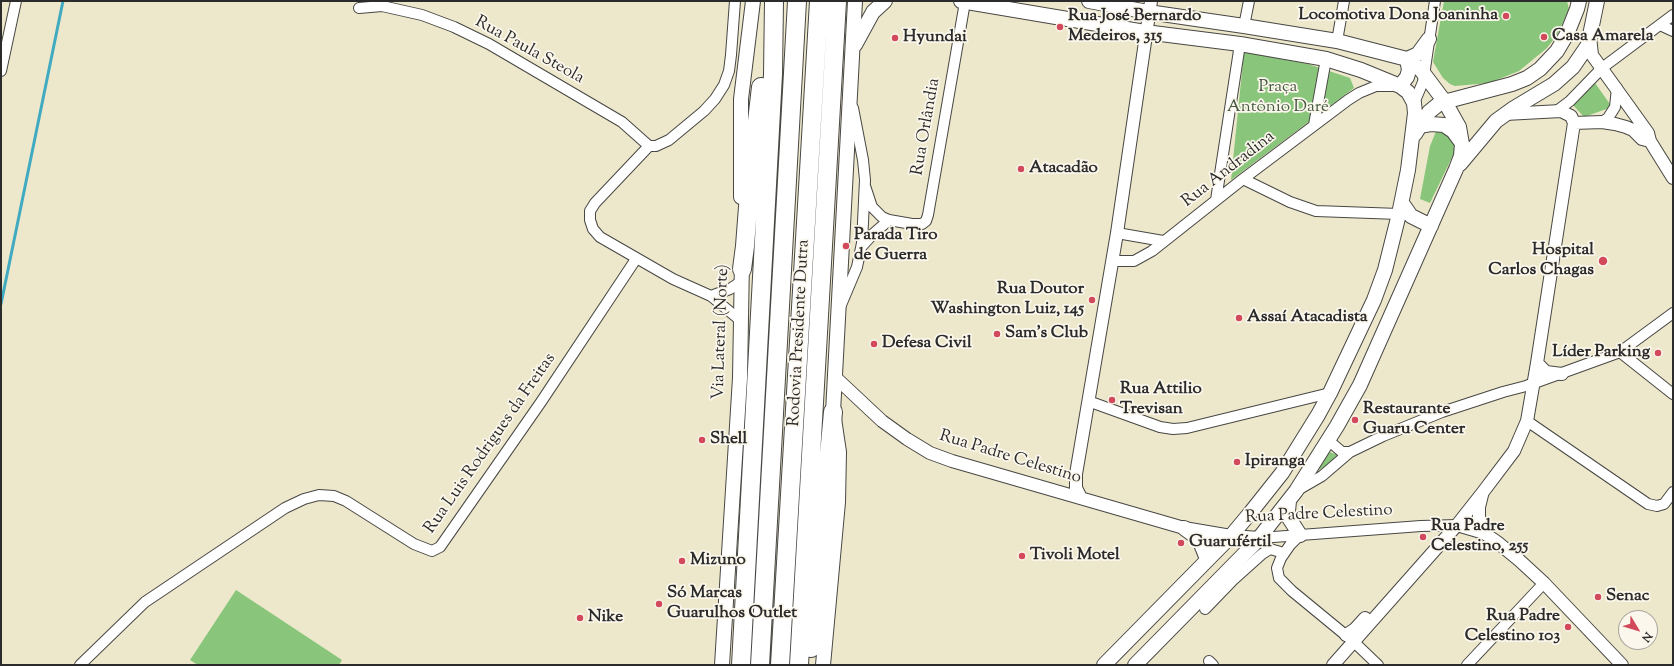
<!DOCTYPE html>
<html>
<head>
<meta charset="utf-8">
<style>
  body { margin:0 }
  #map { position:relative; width:1674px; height:666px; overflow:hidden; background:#ede8cc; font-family:"Sorts Mill Goudy",serif }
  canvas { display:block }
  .frame { position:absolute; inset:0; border:2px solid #2b2b2b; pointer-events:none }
  .north { position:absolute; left:1618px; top:610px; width:40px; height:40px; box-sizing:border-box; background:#fbf7ec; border:1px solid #a8a59f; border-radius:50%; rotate:128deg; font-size:11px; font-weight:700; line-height:16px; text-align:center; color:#2b2b2b }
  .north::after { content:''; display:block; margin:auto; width:14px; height:18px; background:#d1495b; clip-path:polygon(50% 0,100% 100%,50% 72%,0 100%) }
</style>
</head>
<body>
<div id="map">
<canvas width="1674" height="666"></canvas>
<div class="frame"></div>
<div class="north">N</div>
</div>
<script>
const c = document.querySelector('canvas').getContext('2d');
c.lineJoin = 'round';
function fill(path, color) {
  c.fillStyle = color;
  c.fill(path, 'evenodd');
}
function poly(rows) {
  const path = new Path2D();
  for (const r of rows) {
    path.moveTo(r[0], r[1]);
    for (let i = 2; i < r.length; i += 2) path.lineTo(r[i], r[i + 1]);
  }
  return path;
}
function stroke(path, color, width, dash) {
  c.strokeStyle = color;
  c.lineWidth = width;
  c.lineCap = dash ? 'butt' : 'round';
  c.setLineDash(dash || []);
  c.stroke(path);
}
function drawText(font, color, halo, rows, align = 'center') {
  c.font = font + ' "Sorts Mill Goudy",serif';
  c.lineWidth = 3.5;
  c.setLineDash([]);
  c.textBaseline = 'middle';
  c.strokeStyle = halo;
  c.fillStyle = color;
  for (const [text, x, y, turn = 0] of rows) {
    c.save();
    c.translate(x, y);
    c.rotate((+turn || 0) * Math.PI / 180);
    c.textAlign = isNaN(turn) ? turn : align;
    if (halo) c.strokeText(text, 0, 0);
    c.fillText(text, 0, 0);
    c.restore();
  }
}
fill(poly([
  [1444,1,1567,1,1569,9,1557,35,1547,48,1519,71,1489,83,1455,86,1450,84,1443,78,1433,62],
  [1244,52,1308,64,1350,78,1354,88,1231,180],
  [1595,83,1612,107,1584,117,1573,105],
  [1437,129,1454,136,1457,147,1430,203,1420,199,1430,146],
  [1326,449,1332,453,1343,456,1315,472],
  [236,590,342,660,339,665,198,665,190,660]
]), '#89c57a');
stroke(poly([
  [1,304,63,1]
]), '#40abc0', 3);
const minor = poly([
  [735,1,731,55,729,71,724,85,715,99,704,111,669,140,656,146,649,146,595,203,590,211,590,220,593,229,600,237,673,279,711,296,741,321],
  [359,8,382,6,422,15,454,27,489,44,622,122,649,146],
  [1660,25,1673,31],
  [1244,26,1249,1],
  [1337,41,1344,1],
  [1,71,16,1],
  [1414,103,1423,82,1435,1],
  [1558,110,1570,101,1602,68,1673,15],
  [1602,122,1608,118,1615,107,1617,88],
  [1314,125,1326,59],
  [1243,179,1290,202,1316,211,1399,214],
  [865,186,872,207,882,217,889,220,912,224,922,224,926,221,928,215,965,2],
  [1216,200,1240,44],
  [1117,233,1163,241],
  [862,246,873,234,889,220],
  [1112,261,1134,261,1152,251,1243,179,1348,100,1359,93,1376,86,1396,86],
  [711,296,730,289,742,281],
  [841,305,857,267,862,243,865,180,863,160,853,108],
  [1620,352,1673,394],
  [1088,401,1160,427,1173,429,1187,428,1330,393],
  [1527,421,1648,504,1657,506,1664,504,1673,492],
  [1328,440,1342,452,1350,452],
  [1296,491,1322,476,1350,452,1383,436,1442,412,1503,392,1526,386,1620,352,1673,313],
  [1300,535,1290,545,1281,558,1277,568,1279,578,1292,591,1354,642,1378,665],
  [1260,538,1421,526,1457,525],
  [1205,609,1233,580,1262,554,1270,549,1284,553],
  [1209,661,1213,665],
  [80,665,145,602,285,508,304,499,319,495,334,496,346,501,414,544,432,551,440,547,541,402,636,259],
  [1467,665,1544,583]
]);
const tertiary = poly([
  [1590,37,1592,55,1648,133,1650,141,1673,178],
  [1574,123,1602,122,1615,124,1626,127,1633,130,1642,139,1650,141],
  [1537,363,1546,372,1562,374],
  [835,377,882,421,907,439,930,453,952,461,1184,528,1231,536,1260,538],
  [1482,495,1479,507,1479,517,1484,533],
  [1081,498,1076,488,1076,474,1117,233,1151,1],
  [1457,525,1484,533,1497,542,1519,560,1544,583,1622,665],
  [1346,635,1355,629,1365,618],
  [1333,665,1457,525,1483,492,1514,451,1527,421,1537,363,1574,123,1571,116,1561,111,1505,114]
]);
const secondary = poly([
  [961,1,1145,32,1240,44,1326,59,1361,70,1400,86,1408,92,1414,103,1415,113,1408,170,1399,214,1385,270,1374,300,1330,393,1318,415,1282,473,1251,512,1231,536,1104,665],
  [1089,1,1148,12,1244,26,1337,41,1407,59,1421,70,1445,102,1459,127,1462,144,1461,156,1456,169,1360,385,1337,426,1296,491,1256,542,1135,665],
  [855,45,873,12,885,1],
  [1400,86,1407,77,1409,70,1407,59,1418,54,1429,39],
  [1419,126,1431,124,1444,125,1453,131,1461,142],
  [1415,134,1429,112,1440,103,1512,84,1527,78,1540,69,1557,51,1567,34,1577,9,1579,1],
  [1460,164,1496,121,1514,108,1554,84,1573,67,1588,45,1597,1],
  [741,197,741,99,753,1],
  [1402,203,1411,216,1431,226],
  [1289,501,1288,511,1289,518,1300,535],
  [1184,528,1199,539,1207,559],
  [722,665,740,378,742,260],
  [823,665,838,502,839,452,833,412,855,1]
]);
const motorway = poly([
  [742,269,745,246,750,181,761,87],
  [811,648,833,412],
  [741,665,773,74,774,1],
  [760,665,797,1],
  [780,665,819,1],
  [799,665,837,1]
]);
stroke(minor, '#484743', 12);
stroke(tertiary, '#484743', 14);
stroke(secondary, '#484743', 16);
stroke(motorway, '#484743', 20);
stroke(minor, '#fff', 10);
stroke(tertiary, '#fff', 12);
stroke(secondary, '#fff', 14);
stroke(motorway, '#fff', 18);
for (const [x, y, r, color] of [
  [1506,16,4,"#d1495b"],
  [1060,27,4,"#d1495b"],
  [1544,37,4,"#d1495b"],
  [895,38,4,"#d1495b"],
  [1021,169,4,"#d1495b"],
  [846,246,4,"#d1495b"],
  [1603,261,5,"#d1495b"],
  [1092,300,4,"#d1495b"],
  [1239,318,4,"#d1495b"],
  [997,334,4,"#d1495b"],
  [874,344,4,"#d1495b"],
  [1658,353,4,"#d1495b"],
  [1112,400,4,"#d1495b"],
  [1355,420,4,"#d1495b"],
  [702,440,4,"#d1495b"],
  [1237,462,4,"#d1495b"],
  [1423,537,4,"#d1495b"],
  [1181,543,4,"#d1495b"],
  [1022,556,4,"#d1495b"],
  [682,561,4,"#d1495b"],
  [1598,597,4,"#d1495b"],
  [659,604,4,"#d1495b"],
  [580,618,4,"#d1495b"],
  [1568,627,4,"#d1495b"]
]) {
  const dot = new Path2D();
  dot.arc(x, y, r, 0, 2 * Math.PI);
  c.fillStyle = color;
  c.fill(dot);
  stroke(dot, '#fbf7ec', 1.5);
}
drawText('bold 17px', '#2b2b2b', '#fbf7ec', [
  ["Locomotiva Dona Joaninha",1498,16,"right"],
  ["Rua José Bernardo",1068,17],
  ["Medeiros, 315",1068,37],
  ["Casa Amarela",1552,37],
  ["Hyundai",903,38],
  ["Atacadão",1029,169],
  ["Parada Tiro",854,236],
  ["de Guerra",854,256],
  ["Hospital",1594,251,"right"],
  ["Carlos Chagas",1594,271,"right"],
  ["Rua Doutor",1084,290,"right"],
  ["Washington Luiz, 145",1084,310,"right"],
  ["Assaí Atacadista",1247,318],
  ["Sam's Club",1005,334],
  ["Defesa Civil",882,344],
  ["Líder Parking",1650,353,"right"],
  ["Rua Attilio",1120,390],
  ["Trevisan",1120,410],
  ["Restaurante",1363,410],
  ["Guaru Center",1363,430],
  ["Shell",710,440],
  ["Ipiranga",1245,462],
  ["Rua Padre",1431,527],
  ["Celestino, 255",1431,547],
  ["Guarufértil",1189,543],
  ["Tivoli Motel",1030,556],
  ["Mizuno",690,561],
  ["Só Marcas",667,594],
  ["Guarulhos Outlet",667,614],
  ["Senac",1606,597],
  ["Rua Padre",1560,617,"right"],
  ["Celestino 103",1560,637,"right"],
  ["Nike",588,618]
], 'left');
drawText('17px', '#2b2b2b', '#fbf7ec', [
  ["Rua Paula Steola",529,51,29],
  ["Rua Orlândia",927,127,-80],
  ["Rua Andradina",1229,170,-38],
  ["Via Lateral (Norte)",722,332,-88],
  ["Rodovia Presidente Dutra",800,333,-87],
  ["Rua Luis Rodrigues da Freitas",491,444,-55],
  ["Rua Padre Celestino",1010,458,17],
  ["Rua Padre Celestino",1319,515,-3]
]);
drawText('17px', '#475943', '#fbf7ec', [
  ["Praça",1278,88],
  ["Antônio Daré",1278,108]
]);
</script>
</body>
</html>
